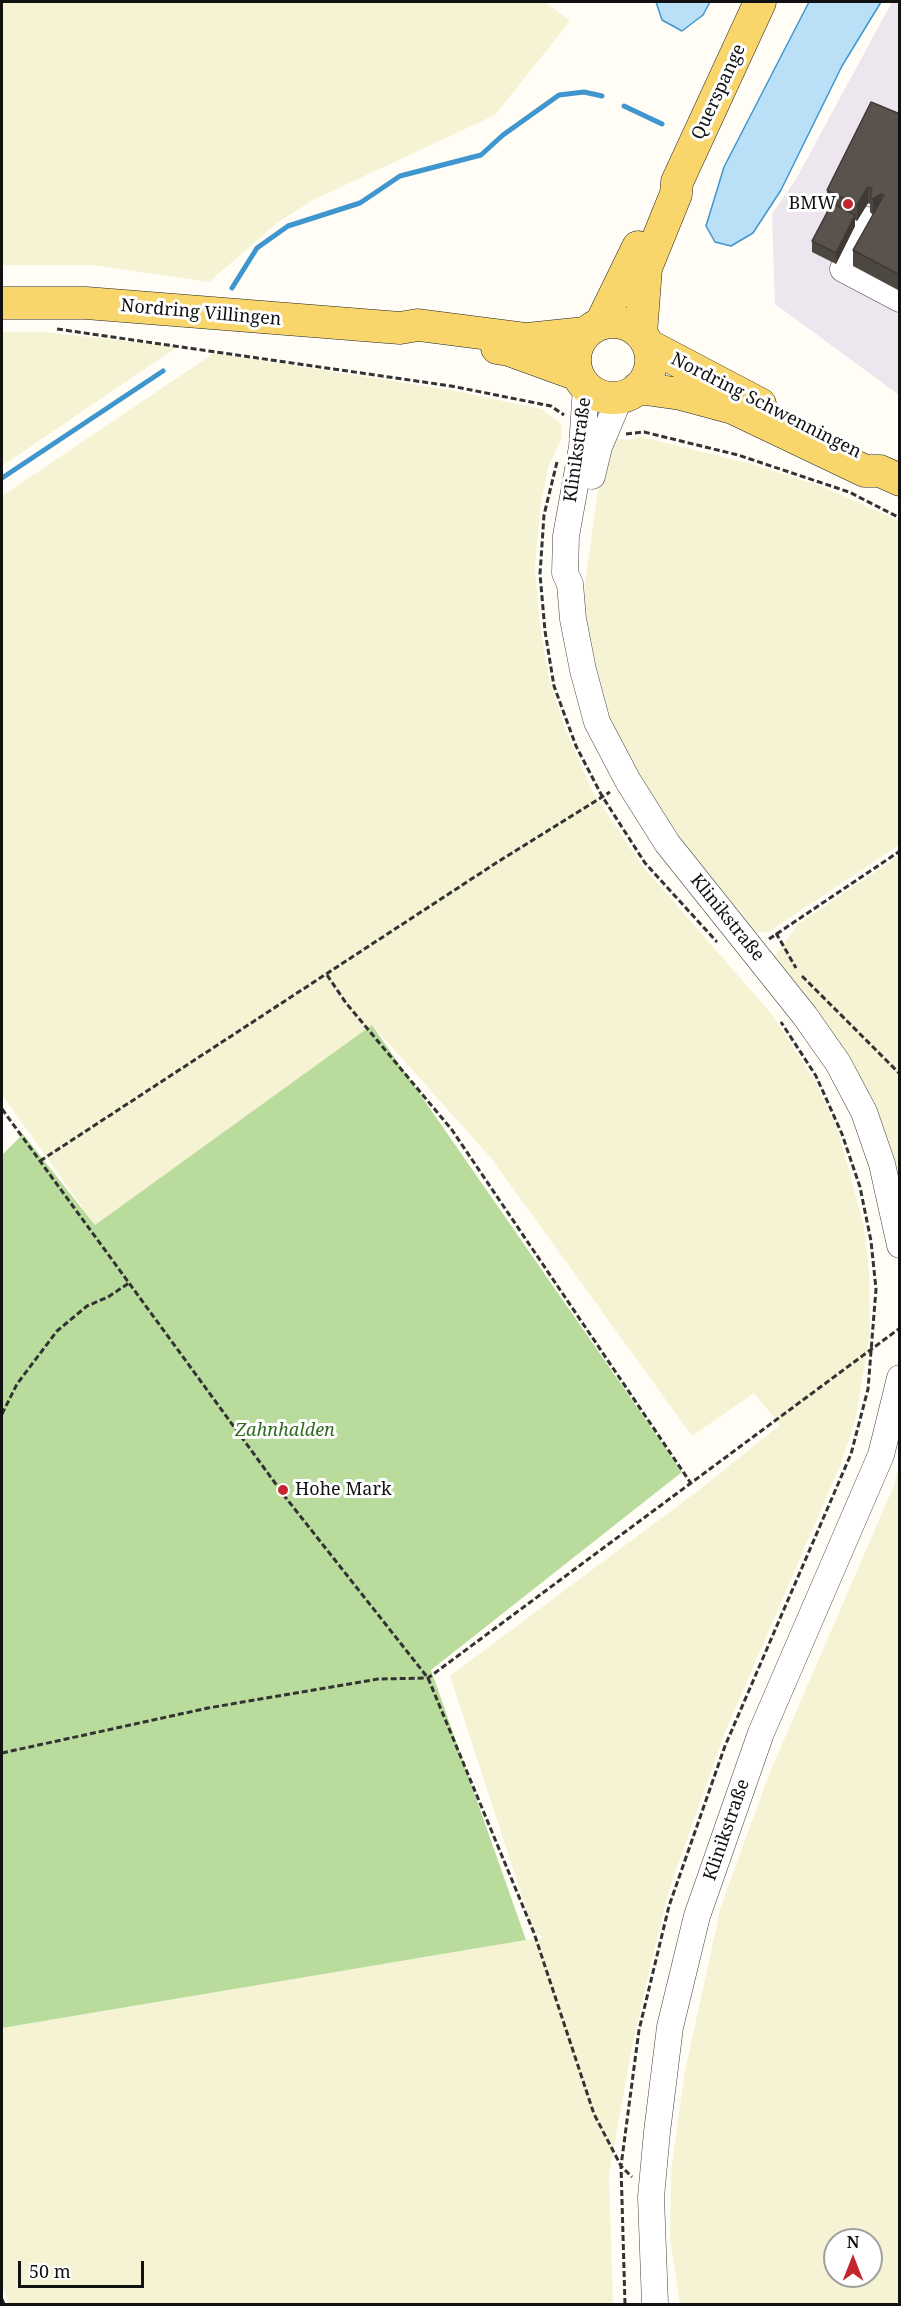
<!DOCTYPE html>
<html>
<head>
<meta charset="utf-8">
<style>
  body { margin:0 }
  #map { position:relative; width:901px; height:2306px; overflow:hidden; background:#fffdf5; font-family:"Noto Serif",serif }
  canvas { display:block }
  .frame { position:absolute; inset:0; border:3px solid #111; pointer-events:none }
  .north { position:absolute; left:823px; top:2228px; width:60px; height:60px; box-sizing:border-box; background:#fff; border:2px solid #a0a0a0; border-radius:50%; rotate:0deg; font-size:16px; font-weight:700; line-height:24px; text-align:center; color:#111 }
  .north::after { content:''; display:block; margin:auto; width:21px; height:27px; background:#c4262e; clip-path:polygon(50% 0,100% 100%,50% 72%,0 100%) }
  .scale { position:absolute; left:18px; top:2261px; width:126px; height:27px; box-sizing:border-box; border:3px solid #111; border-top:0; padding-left:8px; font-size:18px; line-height:21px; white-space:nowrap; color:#111; -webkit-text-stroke:4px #fff; paint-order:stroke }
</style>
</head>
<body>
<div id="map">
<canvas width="901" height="2306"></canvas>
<div class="frame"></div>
<div class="north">N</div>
<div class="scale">50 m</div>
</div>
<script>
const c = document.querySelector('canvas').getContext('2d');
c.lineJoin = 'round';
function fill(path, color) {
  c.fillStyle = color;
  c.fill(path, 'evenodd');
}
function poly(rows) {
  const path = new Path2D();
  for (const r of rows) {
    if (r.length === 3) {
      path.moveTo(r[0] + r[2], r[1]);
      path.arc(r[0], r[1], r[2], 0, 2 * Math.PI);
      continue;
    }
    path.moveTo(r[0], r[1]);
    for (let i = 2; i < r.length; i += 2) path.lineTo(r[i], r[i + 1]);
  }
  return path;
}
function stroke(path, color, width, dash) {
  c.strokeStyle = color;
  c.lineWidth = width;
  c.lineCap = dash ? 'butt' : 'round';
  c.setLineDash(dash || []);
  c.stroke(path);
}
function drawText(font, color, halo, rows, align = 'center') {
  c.font = font + ' "Noto Serif",serif';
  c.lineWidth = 6;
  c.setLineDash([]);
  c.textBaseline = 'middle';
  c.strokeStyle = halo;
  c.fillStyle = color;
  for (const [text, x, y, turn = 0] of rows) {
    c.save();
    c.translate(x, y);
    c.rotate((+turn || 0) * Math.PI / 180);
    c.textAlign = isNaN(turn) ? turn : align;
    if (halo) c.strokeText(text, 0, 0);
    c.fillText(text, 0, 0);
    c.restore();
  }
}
fill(poly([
  [892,2,899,2,899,395,775,304,772,214,796,179]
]), '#eee6ef');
fill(poly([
  [2,2,545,2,570,21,495,115,313,200,277,223,209,282,92,265,2,265],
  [2,332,45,332,177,347,2,466],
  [214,353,456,391,541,409,561,423,562,437,548,468,540,509,535,568,540,626,549,678,563,723,592,791,641,864,774,1017,815,1081,838,1130,864,1227,869,1273,870,1334,855,1421,840,1466,725,1732,669,1890,650,1967,632,2047,609,2174,613,2304,9,2304,2,2285,2,2028,544,1937,534,1933,450,1676,699,1490,780,1425,754,1393,692,1436,491,1158,373,1026,95,1225,2,1095,2,496],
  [641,437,748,463,821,486,899,521,899,845,767,933,751,930,709,878,629,764,606,711,589,652,583,597,600,477,612,438,628,440],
  [899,856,899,1180,888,1139,842,1048,773,959,798,924],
  [899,1464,899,2304,680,2304,670,2238,671,2170,685,2071,721,1906,770,1772,895,1483],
  [835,2240,871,2240,871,2276,835,2276]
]), '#f6f3d4');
fill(poly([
  [372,1025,682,1472,431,1670,526,1940,2,2028,2,1155,23,1134,95,1225]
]), '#b9dc9c');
const water = poly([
  [656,2,710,2,703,15,682,31,662,20,656,2],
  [809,2,881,2,842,66,781,190,753,233,731,246,715,242,706,226,724,167,809,2]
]);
fill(water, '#b9e0f7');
stroke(water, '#3f96cf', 1.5);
stroke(poly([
  [624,106,662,124],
  [232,288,257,248,288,226,360,203,400,176,481,155,503,135,559,95,584,92,602,96],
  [2,478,163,371]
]), '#3f96cf', 5);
const minor = poly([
  [867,220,843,269,900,299],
  [586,387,582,447,566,536,565,573,570,584,573,619,583,670,597,722,628,781,667,843,805,1016,838,1063,864,1112,882,1164,900,1245],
  [592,476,599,447,620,397],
  [655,2304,651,2197,657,2132,670,2027,697,1916,761,1733,881,1455,900,1378]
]);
const major = poly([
  [2,303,86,303,400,328,418,325,527,339,585,333],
  [613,360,38],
  [601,323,638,247],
  [641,334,646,268,676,194,677,182,760,2],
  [648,345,760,404],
  [497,348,509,350,578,375],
  [638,388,681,394,733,408,865,471,880,471,900,480]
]);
stroke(minor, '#444', 27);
stroke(major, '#222', 33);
stroke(poly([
  [57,329,451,386,551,406,564,415],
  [626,434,644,432,738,455,849,492,900,518],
  [557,462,544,515,540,574,545,631,554,686,576,746,602,796,645,863,717,942],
  [776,933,796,968],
  [769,939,900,851],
  [327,975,346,1003,452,1130,690,1482],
  [802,976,900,1074],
  [2,1109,286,1498,428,1678,534,1933,594,2114,621,2166,632,2177],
  [40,1161,496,863,610,792],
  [2,1414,17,1384,57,1331,87,1306,108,1297,129,1283],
  [2,1753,208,1708,378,1679,428,1678,900,1328],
  [2,2299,4,2304],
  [625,2304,621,2166,639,2030,669,1906,725,1746,851,1454,868,1389,876,1289,871,1241,860,1187,842,1134,816,1076,781,1022]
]), '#333', 3, [6, 3]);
stroke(minor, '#fff', 26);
stroke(major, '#f9d66b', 32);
fill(poly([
  [900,114,900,287,898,290,853,266,853,250,873,215,870,212,870,204,868,203,857,221,855,220,855,226,836,264,812,252,812,241,830,207,827,206,827,190]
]), '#4d4742');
fill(poly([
  [868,187,868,203,857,221,857,205],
  [881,194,881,210,873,215,873,199],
  [855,215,855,226,836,264,836,253],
  [900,271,900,287,898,290,898,274]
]), '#3f3936');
const building = poly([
  [871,102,900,114,900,271,898,274,853,250,884,195,881,194,873,199,870,196,872,189,868,187,857,205,827,190,871,102],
  [832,203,855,215,836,253,812,241,832,203]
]);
fill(building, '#5a524d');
stroke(building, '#3f3936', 1.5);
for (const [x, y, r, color] of [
  [848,204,6,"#c4262e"],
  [283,1490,6,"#c4262e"]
]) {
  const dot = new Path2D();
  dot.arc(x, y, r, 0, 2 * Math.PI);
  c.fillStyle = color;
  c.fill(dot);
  stroke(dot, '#fff', 2);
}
drawText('18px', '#111', '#fff', [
  ["Querspange",719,92,-65],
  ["Nordring Villingen",201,313,5],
  ["Nordring Schwenningen",766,406,27],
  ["Klinikstraße",578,450,-82],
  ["Klinikstraße",727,918,51],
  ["Klinikstraße",727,1830,-71]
]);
drawText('18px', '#111', '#fff', [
  ["BMW",836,204],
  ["Hohe Mark",295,1490,"left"]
], 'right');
drawText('italic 18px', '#2f6b1f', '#fff', [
  ["Zahnhalden",285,1431]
]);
</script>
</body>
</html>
